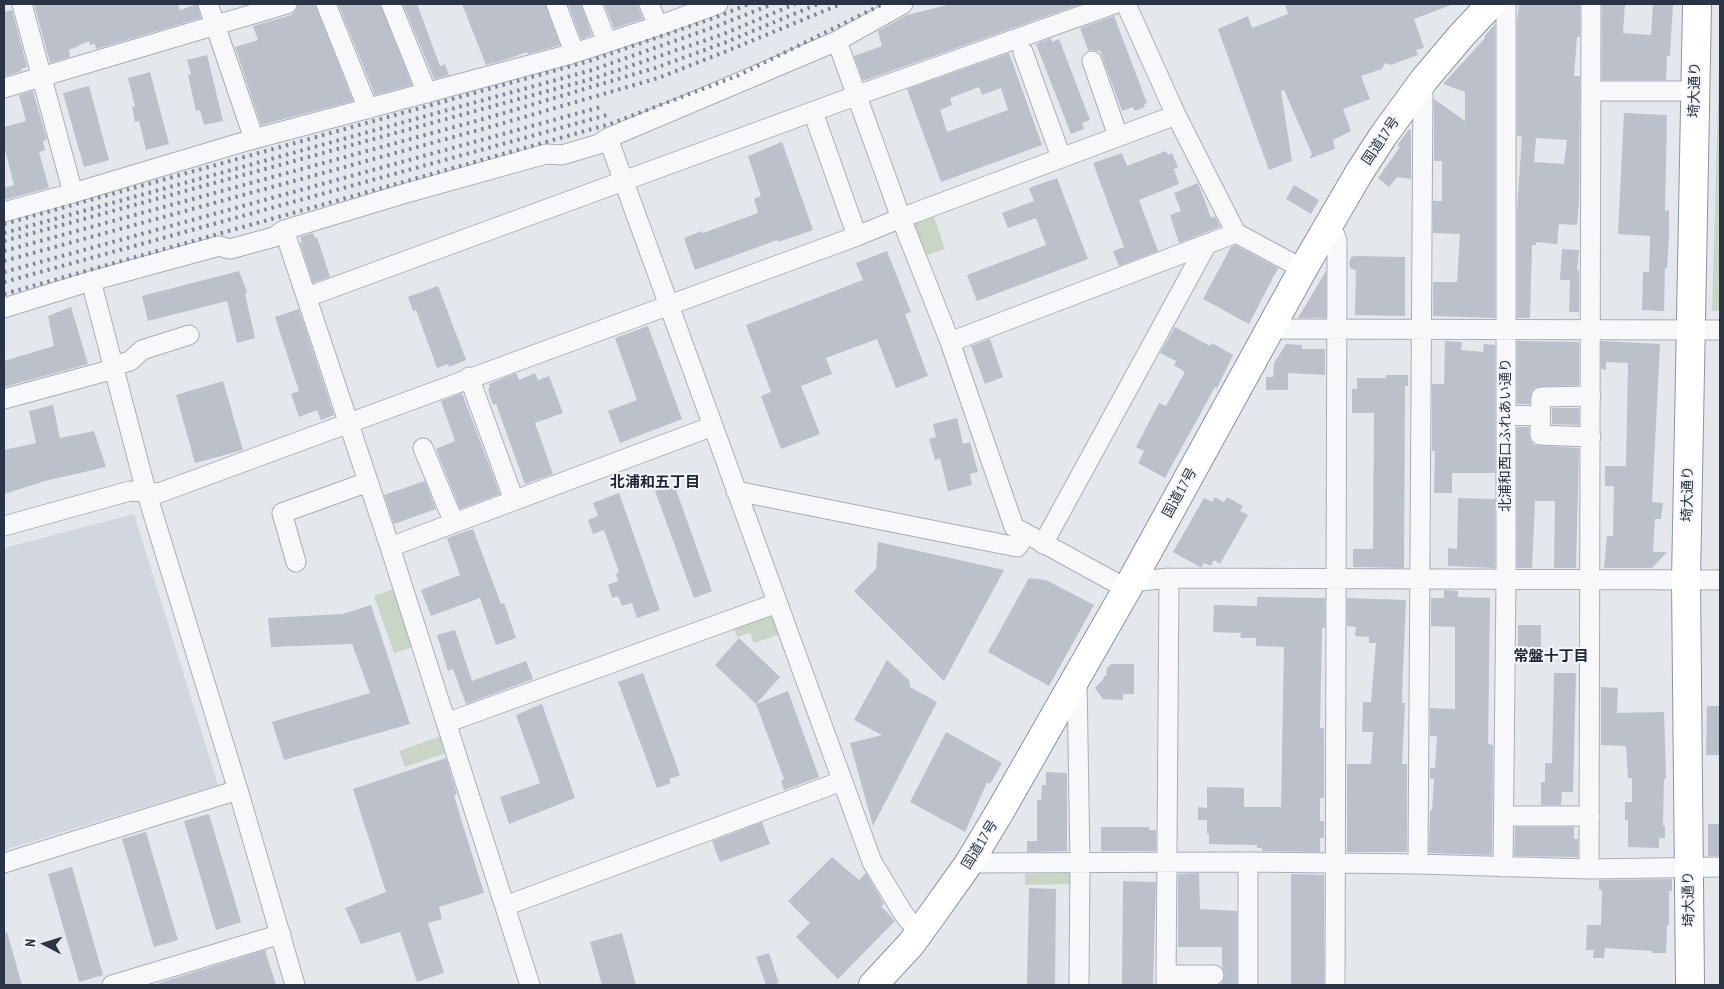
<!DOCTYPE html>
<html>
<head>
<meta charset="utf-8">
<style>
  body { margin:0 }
  #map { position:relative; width:1724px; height:989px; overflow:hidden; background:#e4e7ec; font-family:"PT Sans Narrow",sans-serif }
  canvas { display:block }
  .frame { position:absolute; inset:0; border:5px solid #2b3445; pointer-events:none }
  .north { position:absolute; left:20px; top:919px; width:50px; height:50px; -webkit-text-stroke:4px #f4f6f9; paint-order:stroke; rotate:275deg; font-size:14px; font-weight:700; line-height:20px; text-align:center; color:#2b3445 }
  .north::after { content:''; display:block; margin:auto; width:18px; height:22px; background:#2b3445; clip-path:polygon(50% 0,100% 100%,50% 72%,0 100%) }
</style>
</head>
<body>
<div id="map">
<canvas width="1724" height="989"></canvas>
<div class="frame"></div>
<div class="north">N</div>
</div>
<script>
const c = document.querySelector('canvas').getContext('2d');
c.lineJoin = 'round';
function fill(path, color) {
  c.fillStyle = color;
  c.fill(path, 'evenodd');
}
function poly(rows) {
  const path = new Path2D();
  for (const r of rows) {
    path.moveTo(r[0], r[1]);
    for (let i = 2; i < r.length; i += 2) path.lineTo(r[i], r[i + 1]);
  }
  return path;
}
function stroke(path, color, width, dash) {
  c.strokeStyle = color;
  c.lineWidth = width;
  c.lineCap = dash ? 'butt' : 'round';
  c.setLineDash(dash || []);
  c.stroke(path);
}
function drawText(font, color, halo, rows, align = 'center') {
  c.font = font + ' "PT Sans Narrow","Noto Sans JP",sans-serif';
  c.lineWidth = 4;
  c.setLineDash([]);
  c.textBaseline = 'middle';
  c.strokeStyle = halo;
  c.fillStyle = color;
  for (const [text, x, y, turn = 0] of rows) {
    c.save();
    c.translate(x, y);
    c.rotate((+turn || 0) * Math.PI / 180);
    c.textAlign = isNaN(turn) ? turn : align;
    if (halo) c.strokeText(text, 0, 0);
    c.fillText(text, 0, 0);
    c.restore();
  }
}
fill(poly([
  [134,514,218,785,4,850,4,548]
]), '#d2d6de');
fill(poly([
  [1720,31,1720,311,1712,311],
  [934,217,945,249,924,256,913,224],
  [394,589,413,647,394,653,374,596],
  [769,612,776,615,781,634,754,643,750,633,737,637,733,626],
  [441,736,446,753,405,767,399,751],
  [1070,873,1070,884,1025,885,1025,874]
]), '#c9d6c5');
fill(poly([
  [34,4,178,4,180,10,197,4,201,18,96,49,95,44,90,45,89,41,69,50,70,57,50,63],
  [298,4,315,4,353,101,261,125,235,47,258,40,253,26,291,15,295,11],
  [338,4,380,4,412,85,375,95],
  [403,4,417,4,440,66,445,64,449,75,434,79],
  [462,4,545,4,560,45,528,54,527,52,508,59,486,65],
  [568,4,581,4,592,35,581,39],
  [604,4,637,4,643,19,614,28],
  [951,4,1081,4,863,81,854,56,882,46,878,31,907,15],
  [1285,4,1450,4,1451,5,1414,19,1424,48,1416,50,1418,55,1391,65,1385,63,1382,69,1361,76,1370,99,1343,109,1351,131,1333,140,1335,149,1309,159,1312,154,1284,90,1281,91,1292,161,1269,170,1218,29,1248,16,1252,28,1288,14],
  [1519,4,1580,4,1580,37,1577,37,1574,76,1580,76,1579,202,1577,225,1559,224,1557,244,1536,242,1536,245,1532,245,1530,318,1517,318,1517,210,1522,136,1517,136,1517,23],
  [1536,138,1567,140,1564,164,1534,162],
  [1602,4,1625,4,1623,33,1651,35,1653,4,1673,4,1670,56,1667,56,1666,80,1602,80],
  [12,10,27,67,21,69,22,71,5,76,4,12],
  [1114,16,1147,103,1144,104,1145,107,1135,111,1133,107,1122,111,1100,51,1088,50,1080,28],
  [1495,24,1495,318,1433,316,1433,282,1457,282,1460,234,1433,233,1433,201,1442,201,1442,161,1434,161,1434,99,1465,121,1465,92,1443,84,1485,38,1484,37],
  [1051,38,1052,42,1059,39,1090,120,1082,123,1084,129,1071,134,1036,44],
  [1009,53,1042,145,941,182,907,89],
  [979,87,982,95,1001,88,1008,110,947,132,940,110,952,105,950,98],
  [207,55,223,121,204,125,200,110,196,111,188,75,191,74,187,60],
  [150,72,169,144,146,150,139,121,135,122,132,107,135,106,128,78],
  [89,86,109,160,84,167,63,93],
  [33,91,47,140,43,141,45,150,39,152,49,188,4,200,4,188,14,185,4,146,4,127,26,121,19,95],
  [1624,113,1667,115,1665,211,1669,210,1669,237,1667,268,1665,268,1664,311,1642,310,1643,272,1649,272,1650,236,1618,234],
  [1409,129,1411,130,1411,179,1397,177,1389,187,1378,178,1400,147,1397,146],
  [782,142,813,230,778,242,777,240,695,270,684,238,702,231,703,233,758,213,754,199,761,196,748,156],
  [1166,151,1168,155,1172,153,1178,167,1174,169,1179,184,1139,200,1158,251,1119,266,1113,251,1124,247,1093,163,1122,153,1127,166],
  [1057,178,1088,259,977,301,967,275,1046,245,1036,218,1008,228,1002,213,1034,201,1029,188],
  [1198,183,1211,218,1215,216,1220,227,1179,243,1170,215,1181,211,1174,193],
  [1294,185,1319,200,1311,214,1286,199],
  [313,233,315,238,317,237,330,277,313,283,300,243,302,242,300,237],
  [1235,245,1278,268,1249,324,1203,299,1231,247],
  [1562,249,1579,250,1577,270,1579,270,1579,312,1569,312,1570,280,1560,280],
  [887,251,911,312,905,314,928,376,896,388,877,339,826,358,832,374,801,386,820,434,781,449,761,396,771,392,746,325,863,280,856,263],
  [1356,256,1405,257,1405,316,1355,315,1356,270,1351,269,1349,263,1351,257],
  [239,271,247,292,245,294,255,338,237,343,227,301,148,321,142,296],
  [1326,271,1326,318,1298,318],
  [438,286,466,360,449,367,448,364,437,368,416,310,413,311,408,297],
  [71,307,88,364,4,387,4,361,54,346,48,316],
  [299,309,334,415,321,420,317,410,299,417,291,394,299,391,275,317],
  [648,326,682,419,620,443,608,411,637,400,615,338],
  [1175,327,1210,346,1212,343,1233,355,1217,388,1215,387,1165,478,1138,463,1144,451,1136,447,1159,403,1166,406,1185,372,1174,365,1176,361,1160,353],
  [990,339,1003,377,985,384,971,346],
  [1445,341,1462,342,1461,350,1483,352,1484,344,1495,345,1495,473,1452,473,1452,493,1434,493,1435,451,1432,451,1432,384,1444,384],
  [1517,341,1579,342,1579,385,1536,387,1531,392,1530,404,1517,404],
  [1601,341,1660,344,1652,502,1663,503,1661,519,1655,519,1653,552,1667,552,1652,568,1604,568,1607,536,1613,536,1614,486,1605,486,1605,466,1626,466,1628,363,1606,362,1606,370,1601,369],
  [1286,344,1302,345,1302,349,1325,349,1325,375,1288,373,1288,390,1266,390,1266,377,1273,377,1274,363],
  [516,373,519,380,535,373,538,380,549,376,563,413,535,423,553,474,525,484,496,404,493,405,488,389,490,388,489,384],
  [1386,375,1408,375,1408,386,1405,386,1404,568,1353,567,1353,549,1373,549,1374,413,1352,413,1352,389,1357,389,1357,378,1386,378],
  [223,381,243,450,195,463,176,395],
  [462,393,500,494,460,509,436,449,455,441,441,401],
  [53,405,60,438,94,431,106,467,45,481,4,494,4,450,36,443,29,411],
  [1552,408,1579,408,1579,425,1552,424],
  [957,418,963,444,970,442,978,472,970,474,972,485,948,491,940,458,935,460,929,439,936,437,933,424],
  [1517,427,1529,427,1530,440,1534,445,1579,448,1576,568,1554,568,1555,501,1535,501,1532,568,1517,568],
  [425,481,436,509,394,524,384,495],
  [674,484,712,591,694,598,655,491],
  [619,493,660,610,637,618,632,603,622,606,618,596,612,598,608,585,618,581,616,574,619,572,604,530,593,534,588,520,598,516,593,503],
  [1215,497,1224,502,1227,497,1243,506,1240,511,1248,515,1220,564,1214,560,1211,566,1204,563,1202,567,1200,567,1173,552,1204,498,1212,502],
  [1458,498,1495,499,1495,568,1448,566,1448,548,1457,549],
  [473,529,501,604,504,603,516,638,496,645,480,598,431,616,421,590,460,575,447,538],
  [878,542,1004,570,944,681,854,591,876,569],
  [1029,578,1046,580,1094,605,1049,686,988,652],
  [1444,590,1458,591,1458,597,1490,598,1488,744,1493,745,1492,855,1429,853,1430,810,1432,810,1434,779,1430,779,1430,768,1435,768,1437,736,1430,736,1430,708,1455,709,1455,627,1431,626,1431,598,1444,598],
  [1257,597,1325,598,1325,628,1322,628,1320,728,1324,728,1324,798,1320,798,1320,821,1324,821,1324,838,1320,838,1320,852,1262,851,1262,848,1257,848,1257,845,1209,844,1209,834,1207,834,1207,820,1198,820,1198,807,1207,808,1207,787,1244,788,1244,807,1281,807,1284,647,1256,646,1256,638,1240,638,1241,633,1213,632,1214,605,1257,606],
  [1347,598,1406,600,1403,670,1402,703,1405,703,1402,764,1407,764,1407,852,1347,852,1347,764,1371,764,1373,732,1362,732,1363,702,1371,702,1376,643,1369,643,1369,637,1355,636,1356,627,1347,626],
  [371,605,410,724,284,760,272,722,370,693,352,644,271,647,268,618,343,614],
  [1518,625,1541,625,1541,658,1518,658],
  [455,630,472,681,526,661,533,679,466,704,453,669,448,671,437,635],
  [739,638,780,677,756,704,715,665],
  [887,660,909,680,910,687,937,702,873,826,850,743,882,735,854,720],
  [1111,664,1134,664,1134,694,1123,694,1123,700,1103,699,1095,688,1103,680,1104,676,1106,676,1107,667,1109,667],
  [643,673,680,775,669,779,671,783,657,788,618,682],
  [1554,673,1576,673,1573,792,1562,792,1561,805,1541,805,1541,782,1545,782,1545,763,1552,763],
  [1601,687,1618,688,1617,713,1664,712,1666,779,1664,779,1663,826,1665,826,1665,838,1659,838,1659,848,1628,847,1628,820,1625,820,1625,802,1632,802,1632,778,1628,778,1626,746,1601,745],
  [788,691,819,777,784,790,781,781,784,779,756,704],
  [542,704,575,798,509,824,500,797,540,783,516,715],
  [1707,706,1720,706,1720,755,1706,755],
  [946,732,1002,763,990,784,987,782,965,832,910,802],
  [446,758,457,794,454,796,484,893,439,907,442,919,428,923,444,973,417,982,400,932,361,944,345,908,386,892,353,789],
  [1046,772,1067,773,1067,851,1027,852,1027,841,1037,841,1037,800,1041,800,1042,785,1046,785],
  [209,814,241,922,216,930,184,821],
  [762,822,770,844,720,862,712,841],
  [1708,824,1720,824,1720,856,1708,856],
  [1101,827,1149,827,1149,830,1156,830,1156,851,1101,851],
  [1515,827,1574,827,1574,839,1578,839,1578,857,1514,856],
  [146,832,178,940,154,947,122,839],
  [832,857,859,880,866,873,884,904,881,906,895,921,838,979,796,937,810,923,788,901],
  [72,867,103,975,79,982,48,874],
  [1199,873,1200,909,1237,911,1237,985,1221,985,1225,975,1222,967,1222,947,1178,947,1178,874],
  [1291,874,1324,875,1324,985,1291,985],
  [1672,879,1672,891,1669,891,1669,925,1667,925,1666,953,1652,953,1652,951,1605,948,1604,958,1593,958,1594,950,1586,950,1587,925,1601,925,1602,890,1599,890,1599,880],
  [1123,881,1156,882,1153,985,1122,985],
  [1029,888,1056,889,1055,985,1027,985],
  [7,932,22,985,4,985,4,933],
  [622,933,636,985,602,985,590,942],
  [265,950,276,985,159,985,159,983],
  [769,953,779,983,772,985,766,985,756,957]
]), '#bbc0ca');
const minor = poly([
  [22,4,73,193],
  [208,4,254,139],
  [326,4,368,109],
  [391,4,427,93],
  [556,4,574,52],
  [592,4,607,42],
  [649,4,658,26],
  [1126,4,1176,115,1236,233,1303,269],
  [837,41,901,218,950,342,1014,527,1127,589],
  [1023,52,1061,157],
  [1092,61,1118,136],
  [4,88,287,4],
  [1592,91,1694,91],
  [813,112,857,236],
  [608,138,872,862,903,913,909,921,921,930],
  [4,212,73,193,250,140,571,54,658,26,718,4],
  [1327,229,1335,235,1337,241,1335,985],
  [284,230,390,547,530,985],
  [91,281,146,491,238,790,295,985],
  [307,297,858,95,1114,4],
  [4,308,91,281,219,246,230,249,274,237,284,230,403,194,546,154,562,155,599,144,608,138,837,41,903,4],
  [1270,329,1720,330],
  [950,342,1236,233],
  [114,366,130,361,142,350,189,335],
  [469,377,514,500],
  [4,399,114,369],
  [1506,415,1540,416],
  [1591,437,1540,435,1541,397,1591,396],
  [423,448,454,523],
  [736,491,1017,547,1026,534],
  [4,526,130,491,159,493,857,236,901,218,1176,115],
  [1043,544,1207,244],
  [390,547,713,426],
  [296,562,282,513,368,482],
  [1131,582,1169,578,1720,580],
  [1077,679,1080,863,1079,985],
  [446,723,777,603],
  [1504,816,1590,816],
  [4,863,238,790],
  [969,863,1248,862,1418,864,1589,869,1720,867],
  [1418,864,1423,81],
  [1503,867,1506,579,1506,4],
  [1589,869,1591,4],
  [505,906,842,781],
  [1166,975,1214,975],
  [112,985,281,934],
  [1166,985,1169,578],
  [1248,985,1248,862]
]);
const highway = poly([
  [873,985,911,944,932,915,969,863,1002,808,1131,582,1303,269,1359,173,1383,136,1423,81,1461,36,1491,4],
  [1690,985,1686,580,1697,4]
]);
stroke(minor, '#a9aeb7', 21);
stroke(highway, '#8b94a3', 30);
stroke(minor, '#f7f8fa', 19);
stroke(highway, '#fff', 28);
stroke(poly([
  [4,224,589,61,714,18,749,4],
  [4,233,592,70,717,26,773,4],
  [4,241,595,78,721,35,795,4],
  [4,251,494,116,655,68,724,43,818,4],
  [4,261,497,125,658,78,727,51,841,4],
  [4,272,604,106],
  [4,282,607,115],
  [4,294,610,124,737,76,883,4]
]), '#7d8696', 4, [2.5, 5]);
drawText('14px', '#2b3445', '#f4f6f9', [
  ["埼大通り",1695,90,-89],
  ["国道17号",1381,141,-56],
  ["北浦和西口ふれあい通り",1506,435,-90],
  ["国道17号",1180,493,-61],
  ["埼大通り",1688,494,-89],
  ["国道17号",980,845,-58],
  ["埼大通り",1689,899,-91]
]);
drawText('bold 15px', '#1d2536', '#f4f6f9', [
  ["北浦和五丁目",655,483],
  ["常盤十丁目",1551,657]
]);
</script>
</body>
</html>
